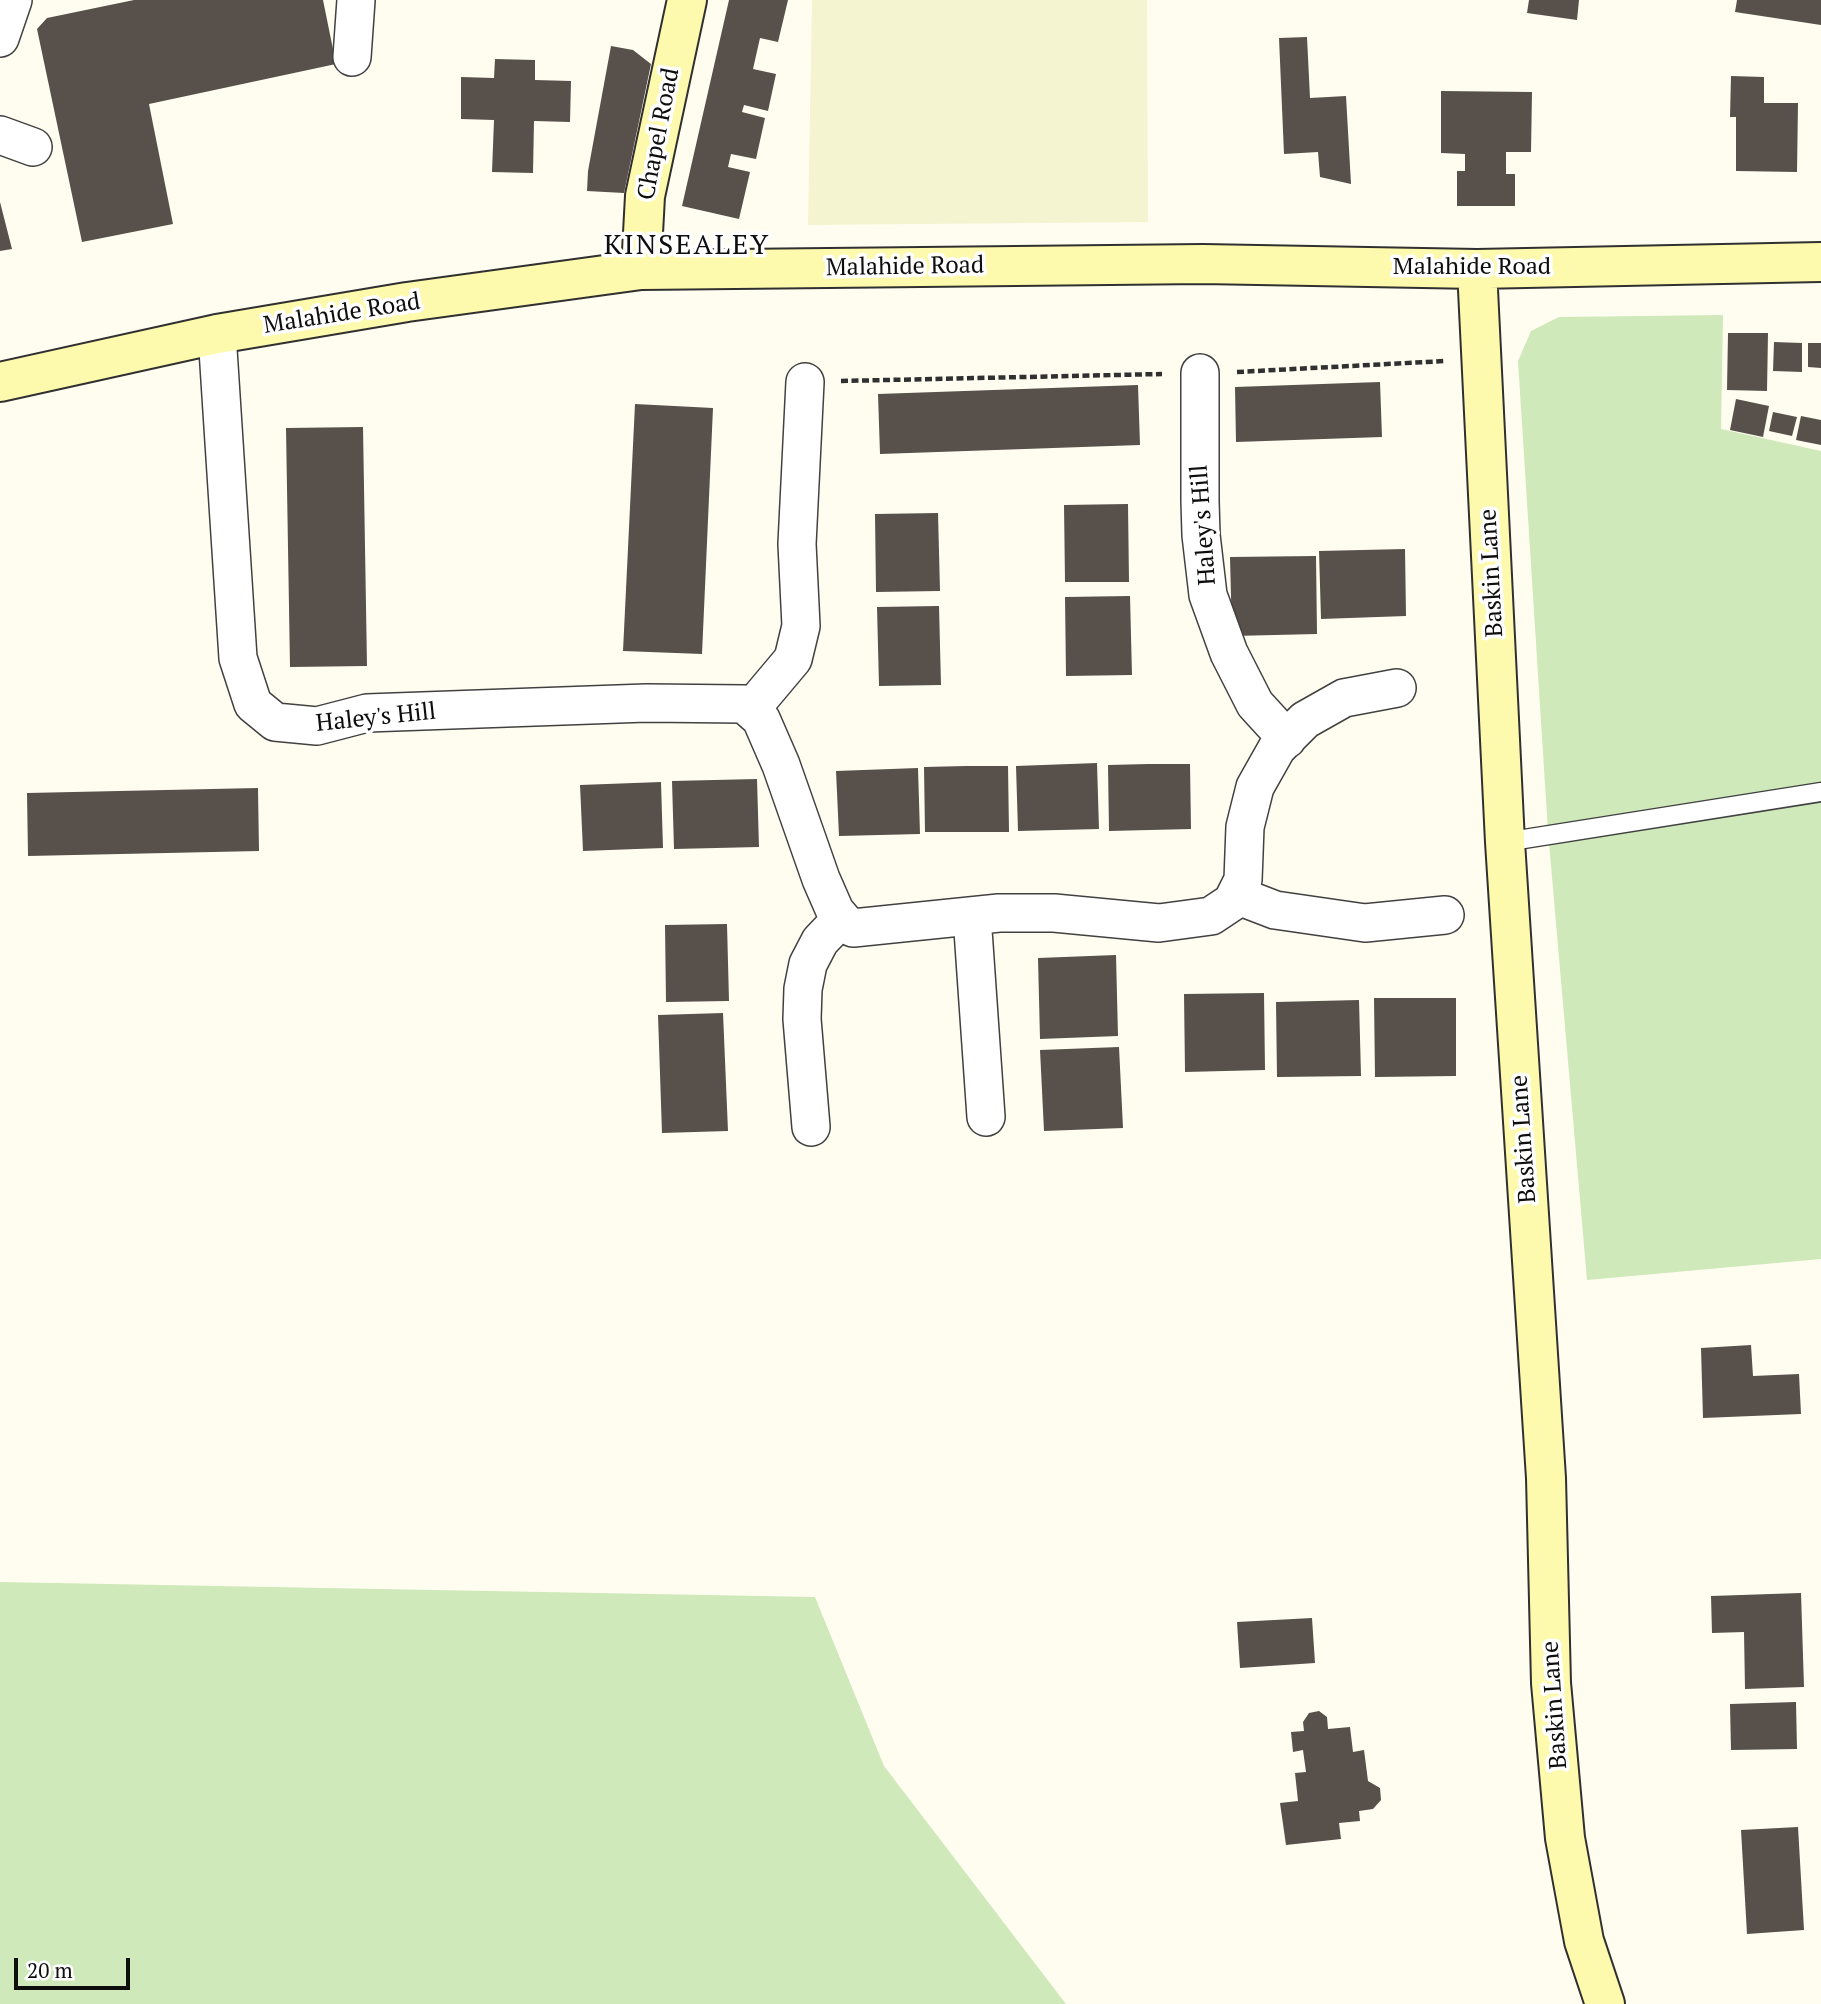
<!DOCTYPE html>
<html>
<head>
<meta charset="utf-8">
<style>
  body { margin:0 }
  #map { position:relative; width:1821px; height:2004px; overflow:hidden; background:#fffdf0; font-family:"PT Serif",serif }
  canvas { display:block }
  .scale { position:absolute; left:14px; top:1958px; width:116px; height:32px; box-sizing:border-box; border:4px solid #0e0e0e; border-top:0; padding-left:9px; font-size:21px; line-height:24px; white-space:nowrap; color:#0e0e0e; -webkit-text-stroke:5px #fff; paint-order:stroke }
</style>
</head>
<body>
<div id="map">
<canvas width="1821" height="2004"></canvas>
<div class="scale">20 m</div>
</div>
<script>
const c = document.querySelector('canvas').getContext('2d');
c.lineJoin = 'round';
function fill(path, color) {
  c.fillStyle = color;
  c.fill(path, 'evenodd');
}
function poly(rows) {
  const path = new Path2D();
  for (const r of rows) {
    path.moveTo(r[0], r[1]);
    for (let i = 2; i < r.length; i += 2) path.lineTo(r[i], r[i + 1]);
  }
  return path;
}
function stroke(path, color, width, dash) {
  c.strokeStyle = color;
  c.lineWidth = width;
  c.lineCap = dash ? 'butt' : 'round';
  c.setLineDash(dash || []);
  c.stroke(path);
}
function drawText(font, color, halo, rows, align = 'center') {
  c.font = font + ' "PT Serif",serif';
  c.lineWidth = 7;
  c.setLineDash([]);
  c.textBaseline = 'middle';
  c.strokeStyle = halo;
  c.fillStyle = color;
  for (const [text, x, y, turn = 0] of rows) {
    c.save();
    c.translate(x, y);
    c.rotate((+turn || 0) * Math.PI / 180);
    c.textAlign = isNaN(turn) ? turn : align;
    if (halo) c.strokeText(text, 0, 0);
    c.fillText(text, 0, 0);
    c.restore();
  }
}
fill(poly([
  [812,0,1147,0,1148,222,808,225]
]), '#f4f4d1');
fill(poly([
  [1723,315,1721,429,1821,451,1821,1259,1587,1280,1548,831,1518,361,1531,331,1559,317],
  [0,1582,815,1597,884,1766,1066,2004,0,2004]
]), '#cfe9ba');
fill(poly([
  [134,0,323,0,336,64,149,104,173,224,82,242,37,29,47,18],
  [729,0,788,0,778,42,760,38,753,69,776,74,768,111,744,105,742,112,765,118,756,159,731,154,728,167,750,172,739,219,682,206],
  [1529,0,1579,0,1577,20,1527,13],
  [1737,0,1821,0,1821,25,1735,12],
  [1307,37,1310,98,1346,96,1351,184,1320,177,1318,152,1284,154,1279,38],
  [611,46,633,50,651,64,624,193,587,191,588,171],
  [495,59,535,60,535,80,571,81,570,122,534,121,533,173,492,172,494,120,461,119,461,77,494,78],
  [1731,76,1764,77,1764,103,1798,103,1797,172,1736,171,1736,117,1730,117],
  [1441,91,1532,92,1531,152,1506,152,1506,174,1515,174,1515,206,1457,206,1457,171,1465,171,1465,154,1441,153],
  [0,202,12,249,0,251],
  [1728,333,1768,333,1767,391,1727,390],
  [1774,342,1802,343,1802,372,1773,371],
  [1808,343,1821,343,1821,368,1808,367],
  [1380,382,1382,437,1236,442,1235,387],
  [1138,385,1140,445,880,454,878,394],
  [1736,399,1769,406,1763,437,1730,430],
  [635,404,713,408,702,654,623,651],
  [1773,412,1797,417,1792,436,1769,431],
  [1801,416,1821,420,1821,445,1796,440],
  [363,427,367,666,290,667,286,428],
  [1128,504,1129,582,1065,582,1064,505],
  [938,513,940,591,876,592,875,514],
  [1405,549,1406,616,1321,619,1319,551],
  [1316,556,1317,634,1232,636,1230,557],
  [1130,596,1132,675,1066,676,1065,597],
  [939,606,941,685,879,686,877,607],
  [1097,763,1099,829,1018,831,1016,766],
  [1148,764,1190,764,1191,829,1109,831,1108,765],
  [966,766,1008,766,1009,832,925,832,924,767],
  [918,768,920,834,839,836,836,771],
  [757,779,759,847,674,849,672,781],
  [661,782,663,848,583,851,580,785],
  [258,788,259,851,28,856,27,793],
  [727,924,729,1001,666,1002,665,925],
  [1116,955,1118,1036,1040,1039,1038,958],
  [1264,993,1265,1070,1185,1072,1184,994],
  [1374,998,1456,998,1456,1076,1375,1077],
  [1359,1000,1361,1076,1277,1077,1276,1002],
  [723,1013,728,1131,662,1133,658,1015],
  [1119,1047,1123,1128,1044,1131,1040,1050],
  [1751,1345,1753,1376,1799,1374,1801,1414,1703,1418,1701,1348],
  [1801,1593,1804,1687,1745,1689,1744,1632,1712,1633,1711,1596],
  [1312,1618,1315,1663,1240,1668,1237,1622],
  [1796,1702,1797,1749,1731,1750,1730,1704],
  [1319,1711,1327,1717,1328,1729,1350,1727,1353,1752,1364,1750,1368,1781,1380,1788,1381,1800,1373,1809,1359,1811,1360,1821,1339,1823,1341,1839,1286,1845,1280,1803,1298,1801,1295,1773,1306,1772,1303,1750,1293,1752,1291,1732,1304,1731,1303,1722,1309,1713],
  [1798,1827,1804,1930,1747,1934,1741,1830]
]), '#57504b');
const lane = poly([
  [1505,842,1821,792]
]);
const street = poly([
  [0,38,13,0],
  [352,57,356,0],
  [0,135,33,147],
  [217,334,238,658,253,704,275,722,317,726,367,713,646,703,744,704,761,719,781,765,821,879,835,911,847,925,853,928,999,913,1054,913,1159,923,1211,916,1232,902,1243,880,1245,827,1255,787,1277,748,1305,720,1344,698,1397,688],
  [1200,373,1200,501,1201,535,1208,595,1229,653,1255,704,1287,739],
  [751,709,793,659,801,626,797,544,805,382],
  [1236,895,1275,910,1365,923,1445,915],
  [972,916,986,1117],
  [811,1127,802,1019,803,989,808,964,820,941,841,919]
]);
const secondary = poly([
  [1477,269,1505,842,1546,1478,1551,1683,1565,1838,1584,1941,1605,2004],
  [641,270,645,196,687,0],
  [0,382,217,334,407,302,641,270,1203,264,1477,269,1821,262]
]);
stroke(lane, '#414141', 21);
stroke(street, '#414141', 40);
stroke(secondary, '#303030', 42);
stroke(poly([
  [1237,372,1445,361],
  [841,381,1162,374]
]), '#303030', 4.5, [7, 3.5]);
stroke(lane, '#fff', 18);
stroke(street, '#fff', 37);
stroke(secondary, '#fdf9ad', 38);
drawText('24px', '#0e0e0e', '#fff', [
  ["Chapel Road",659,134,-79],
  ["Malahide Road",905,267,-1],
  ["Malahide Road",1472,267],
  ["Malahide Road",342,314,-9],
  ["Haley's Hill",1204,525,-94],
  ["Baskin Lane",1492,573,-93],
  ["Haley's Hill",376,718,-6],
  ["Baskin Lane",1524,1139,-94],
  ["Baskin Lane",1555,1705,-94]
]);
c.letterSpacing = '2px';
drawText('28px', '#0e0e0e', '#fff', [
  ["KINSEALEY",687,246]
]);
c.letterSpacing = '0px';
</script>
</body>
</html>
